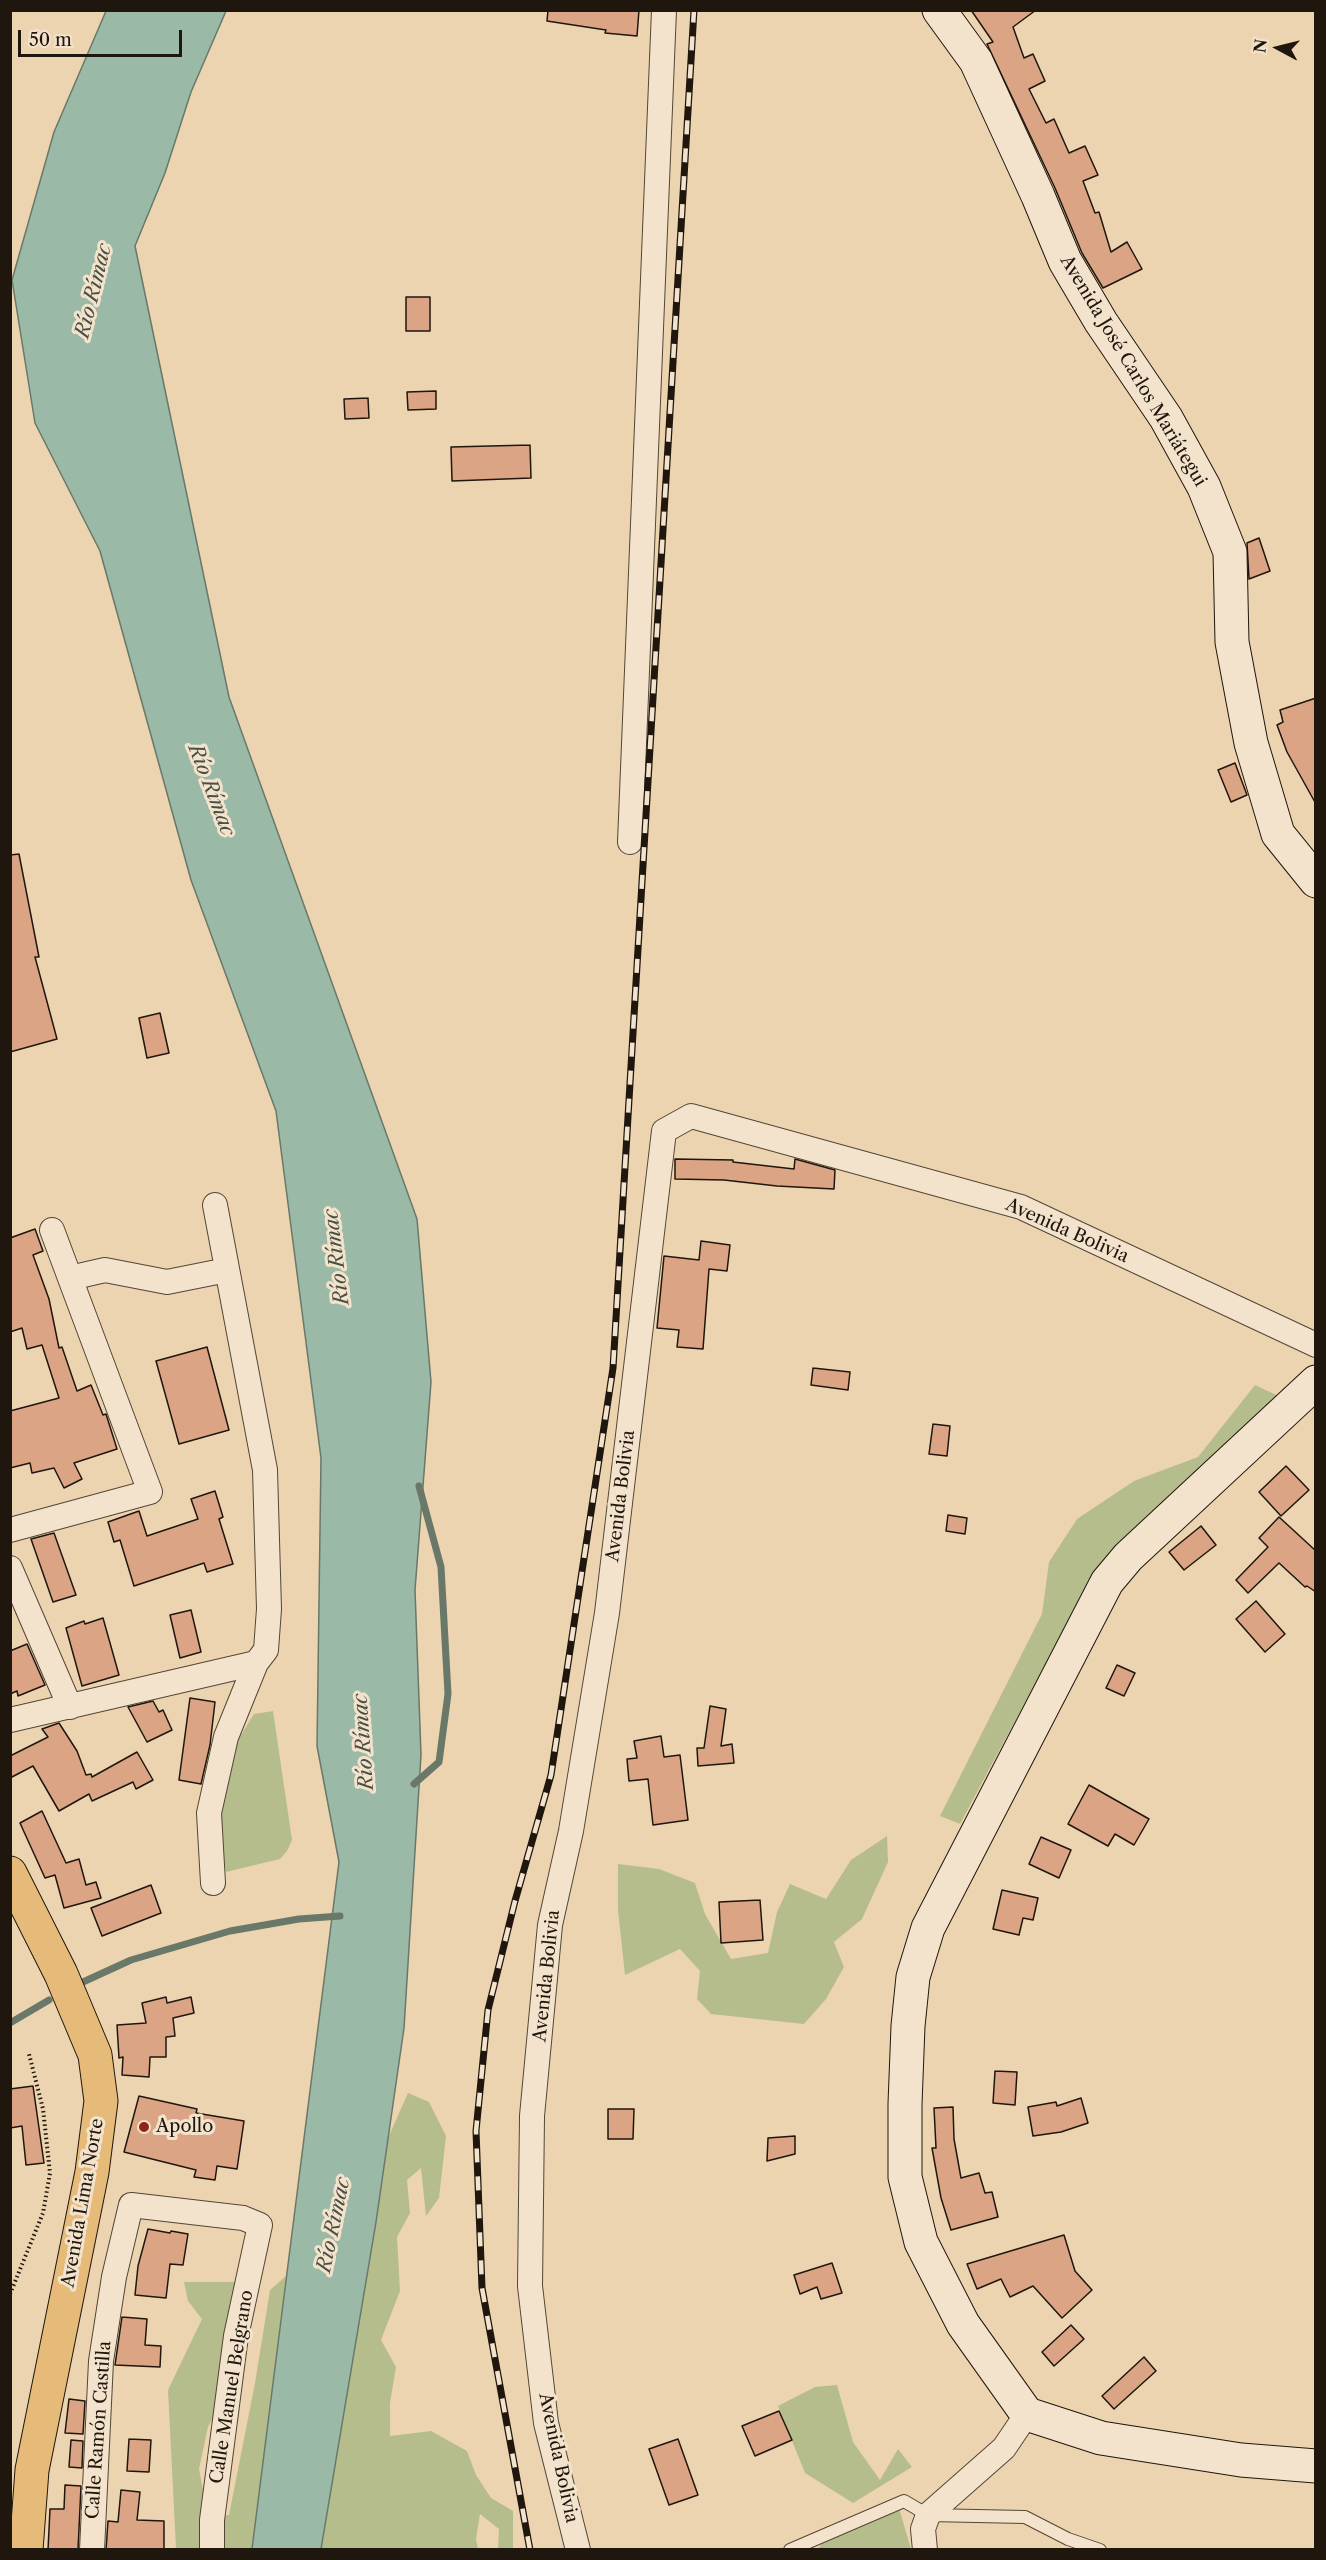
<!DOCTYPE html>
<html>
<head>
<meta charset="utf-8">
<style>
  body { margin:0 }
  #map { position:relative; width:1326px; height:2560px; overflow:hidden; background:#edd4b0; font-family:"Libre Caslon Text",serif }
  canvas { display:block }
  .frame { position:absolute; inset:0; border:12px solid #1f160d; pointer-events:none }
  .north { position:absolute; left:1248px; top:18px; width:60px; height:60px; -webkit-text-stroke:4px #f3e3cc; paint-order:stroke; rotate:277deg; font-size:16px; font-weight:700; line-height:24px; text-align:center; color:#1f160d }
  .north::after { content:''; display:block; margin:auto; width:21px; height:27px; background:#1f160d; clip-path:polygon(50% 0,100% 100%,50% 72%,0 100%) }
  .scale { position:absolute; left:18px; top:30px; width:164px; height:27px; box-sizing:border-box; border:3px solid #1f160d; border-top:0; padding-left:8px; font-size:18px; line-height:21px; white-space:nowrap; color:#1f160d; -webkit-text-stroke:4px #f3e3cc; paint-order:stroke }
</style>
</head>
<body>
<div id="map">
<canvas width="1326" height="2560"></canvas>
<div class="frame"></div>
<div class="north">N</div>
<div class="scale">50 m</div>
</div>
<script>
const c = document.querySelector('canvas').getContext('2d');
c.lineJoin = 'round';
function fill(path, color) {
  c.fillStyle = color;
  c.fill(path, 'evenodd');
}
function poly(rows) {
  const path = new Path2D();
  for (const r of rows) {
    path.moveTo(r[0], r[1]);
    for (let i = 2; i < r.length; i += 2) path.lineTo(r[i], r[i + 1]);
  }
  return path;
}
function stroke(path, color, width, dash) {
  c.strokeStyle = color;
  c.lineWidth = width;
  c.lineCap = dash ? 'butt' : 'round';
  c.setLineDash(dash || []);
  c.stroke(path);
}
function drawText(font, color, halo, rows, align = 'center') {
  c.font = font + ' "Libre Caslon Text",serif';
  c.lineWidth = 6;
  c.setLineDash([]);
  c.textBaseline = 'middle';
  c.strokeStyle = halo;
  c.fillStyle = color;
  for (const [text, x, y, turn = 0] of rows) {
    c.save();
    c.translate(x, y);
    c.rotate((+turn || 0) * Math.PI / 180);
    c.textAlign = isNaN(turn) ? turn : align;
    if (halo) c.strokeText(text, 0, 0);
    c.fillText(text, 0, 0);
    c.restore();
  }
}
fill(poly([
  [1255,1385,1287,1400,1078,1603,960,1824,940,1816,1042,1614,1049,1562,1077,1519,1134,1481,1198,1457],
  [273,1711,292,1840,287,1851,280,1859,226,1872,215,1802,228,1756,254,1714],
  [887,1836,888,1862,862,1919,834,1942,844,1967,826,1999,804,2024,711,2014,697,1999,700,1971,680,1949,625,1975,618,1910,618,1864,659,1869,695,1883,705,1914,731,1959,768,1953,777,1912,790,1884,826,1899,851,1860],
  [408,2093,429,2102,446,2136,439,2198,426,2216,421,2168,407,2180,410,2213,397,2237,400,2291,381,2340,396,2367,390,2403,390,2436,431,2431,467,2451,476,2475,491,2498,513,2511,513,2549,498,2549,499,2529,480,2514,476,2539,478,2549,321,2550,388,2138],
  [286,2276,252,2549,176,2549,168,2390,202,2319,188,2301,184,2282,235,2282,235,2327,228,2390,208,2427,199,2469,208,2517,229,2515,255,2383,270,2290],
  [837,2385,853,2442,880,2480,898,2449,912,2467,853,2503,805,2473,778,2406,815,2387],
  [899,2508,911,2549,817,2550,828,2535]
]), '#b6bd8d');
const water = poly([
  [106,11,226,11,191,92,165,173,135,246,229,697,417,1219,431,1382,415,1590,421,1755,404,2028,376,2222,321,2549,252,2549,339,1862,317,1746,321,1458,276,1111,191,880,100,551,35,423,12,280,54,132,106,11]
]);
fill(water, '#9ab9a6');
stroke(water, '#697869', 1.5);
stroke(poly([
  [414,1784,439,1762,448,1694,441,1567,419,1486],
  [83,1982,131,1960,230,1931,299,1919,340,1916],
  [10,2023,49,2000]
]), '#697869', 7);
const building = poly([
  [548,10,639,10,637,36,605,33,606,30,547,21,548,10],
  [971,10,1036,10,1013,27,1024,58,1033,54,1045,81,1029,89,1046,123,1054,119,1069,153,1085,146,1098,175,1083,181,1095,213,1099,212,1111,252,1127,242,1142,269,1103,288,1082,253,1055,188,987,44,993,42,971,10],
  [406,297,430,297,430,331,406,331,406,297],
  [436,391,436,409,408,410,407,392,436,391],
  [368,398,369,418,345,419,344,399,368,398],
  [530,445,531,478,452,481,451,447,530,445],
  [1259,538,1270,571,1249,579,1247,543,1259,538],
  [1316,698,1316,804,1287,752,1277,725,1283,722,1280,710,1316,698],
  [1235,763,1247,795,1231,802,1218,770,1235,763],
  [19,854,39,957,35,957,57,1039,10,1052,10,855,19,854],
  [160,1013,169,1053,147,1058,139,1018,160,1013],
  [675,1159,733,1160,733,1162,794,1169,795,1159,835,1170,834,1189,777,1186,724,1180,675,1179,675,1159],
  [35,1229,43,1251,33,1255,49,1299,59,1348,62,1347,77,1391,91,1385,103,1415,106,1414,117,1449,74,1463,82,1479,64,1488,54,1468,32,1473,30,1463,10,1468,10,1411,59,1398,42,1345,27,1349,22,1328,10,1332,10,1238,35,1229],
  [701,1241,730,1245,727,1271,709,1269,703,1349,677,1347,679,1330,657,1328,664,1256,699,1260,701,1241],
  [207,1347,229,1430,179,1444,156,1361,207,1347],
  [813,1368,850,1372,848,1390,811,1385,813,1368],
  [933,1424,950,1426,947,1456,929,1454,933,1424],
  [1286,1466,1309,1490,1281,1516,1259,1492,1286,1466],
  [215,1491,223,1517,219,1519,233,1564,207,1572,204,1563,134,1586,120,1540,114,1542,108,1522,139,1511,147,1536,198,1519,191,1499,215,1491],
  [948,1515,967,1518,965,1534,946,1531,948,1515],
  [1279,1517,1316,1551,1316,1592,1307,1586,1305,1587,1279,1563,1248,1593,1236,1580,1268,1547,1259,1538,1279,1517],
  [1201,1526,1216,1545,1184,1570,1169,1552,1201,1526],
  [54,1533,76,1595,53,1602,31,1539,54,1533],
  [1256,1601,1285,1634,1265,1652,1236,1619,1256,1601],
  [191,1610,201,1652,180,1658,170,1615,191,1610],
  [103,1618,119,1675,82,1686,66,1628,84,1621,85,1624,103,1618],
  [27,1644,45,1685,18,1696,17,1691,10,1694,10,1651,27,1644],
  [1117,1665,1135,1673,1124,1696,1106,1688,1117,1665],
  [190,1698,215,1702,210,1745,201,1784,179,1780,190,1698],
  [153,1701,159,1712,163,1710,172,1730,147,1742,128,1707,153,1701],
  [710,1706,726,1709,721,1746,732,1744,734,1763,698,1766,697,1748,704,1748,710,1706],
  [59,1723,77,1751,86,1775,91,1774,92,1777,137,1752,153,1780,136,1789,133,1782,92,1801,89,1794,59,1811,33,1766,10,1778,10,1756,48,1737,42,1729,59,1723],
  [661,1736,664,1757,680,1755,688,1820,653,1825,648,1779,629,1781,627,1759,637,1758,634,1741,661,1736],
  [1089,1785,1149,1819,1134,1845,1115,1834,1108,1846,1068,1824,1089,1785],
  [42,1811,66,1863,79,1859,86,1885,96,1882,101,1898,64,1908,55,1875,45,1878,20,1823,42,1811],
  [1041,1837,1071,1850,1059,1878,1029,1864,1041,1837],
  [151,1885,161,1913,102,1936,91,1908,151,1885],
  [1002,1890,1038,1898,1033,1920,1023,1918,1019,1935,993,1929,1002,1890],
  [760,1900,763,1940,721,1943,719,1902,760,1900],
  [166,1997,167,2003,191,1997,194,2013,173,2018,175,2036,166,2037,166,2057,150,2057,149,2077,122,2075,123,2057,119,2058,117,2025,146,2023,142,2003,166,1997],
  [995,2071,1017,2072,1015,2105,993,2103,995,2071],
  [33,2086,44,2163,26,2165,22,2126,10,2128,10,2089,33,2086],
  [139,2096,197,2109,196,2113,244,2121,237,2169,217,2166,215,2180,194,2177,196,2170,124,2152,139,2096],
  [1081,2098,1088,2123,1061,2132,1033,2136,1028,2107,1056,2102,1057,2106,1081,2098],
  [953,2107,954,2139,961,2178,979,2173,985,2193,992,2192,998,2217,951,2230,941,2198,932,2148,936,2148,934,2108,953,2107],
  [608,2109,634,2109,633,2139,608,2139,608,2109],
  [795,2136,795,2154,767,2161,768,2138,795,2136],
  [148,2229,170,2233,171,2231,188,2234,183,2265,170,2264,166,2298,135,2295,138,2266,148,2229],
  [1064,2235,1075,2271,1092,2290,1062,2318,1033,2286,1010,2297,1001,2279,977,2289,967,2264,1064,2235],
  [832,2263,842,2293,821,2299,817,2287,800,2294,794,2275,832,2263],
  [122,2317,147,2319,145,2345,161,2346,160,2367,115,2365,122,2317],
  [1071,2325,1084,2339,1054,2366,1042,2352,1071,2325],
  [1144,2357,1156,2371,1114,2409,1102,2396,1144,2357],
  [69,2399,85,2401,83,2434,65,2433,69,2399],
  [779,2411,792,2440,755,2456,742,2426,779,2411],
  [129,2439,151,2440,149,2472,127,2471,129,2439],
  [678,2439,698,2495,669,2505,649,2449,678,2439],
  [71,2440,83,2441,82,2468,69,2467,71,2440],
  [65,2485,81,2486,78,2550,48,2550,50,2509,64,2509,65,2485],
  [121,2490,140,2492,137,2520,164,2521,164,2550,106,2550,108,2521,118,2522,121,2490]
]);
fill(building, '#daa485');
stroke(building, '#1f160d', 1.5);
const lane = poly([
  [790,2550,904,2501,928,2515,1025,2517,1068,2539,1100,2550]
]);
const street = poly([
  [630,842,664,10],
  [70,1278,105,1270,167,1282,227,1270],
  [10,1530,150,1492,52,1230],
  [10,1568,70,1707],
  [10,1720,256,1663],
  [213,1883,209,1813,226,1737,256,1663,266,1650,269,1609,265,1470,215,1205],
  [92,2550,101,2361,114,2277,131,2205,243,2218,260,2225,236,2336,212,2520,212,2550],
  [578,2550,546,2423,530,2286,532,2116,550,1925,571,1831,607,1613,664,1131,691,1116,1021,1207,1316,1345],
  [925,2550,923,2529,928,2515,1004,2448,1027,2414]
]);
const secondary = poly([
  [939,10,976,61,1038,196,1065,261,1101,322,1166,418,1204,487,1230,552,1232,642,1251,743,1278,834,1316,881],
  [1316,1382,1128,1557,1107,1582,928,1928,913,1977,908,2026,905,2104,905,2177,921,2242,963,2324,1027,2414,1101,2438,1241,2460,1316,2466]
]);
const highway = poly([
  [10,1873,61,1974,95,2055,101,2101,92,2172,32,2470,26,2550]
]);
stroke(lane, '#524636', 14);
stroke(street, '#524636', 26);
stroke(secondary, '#1f160d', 35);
stroke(highway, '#1f160d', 35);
stroke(poly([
  [10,2294,43,2213,50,2173,43,2109,29,2054]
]), '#1f160d', 4, [1.5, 3]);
stroke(lane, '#f3e3cc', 12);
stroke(street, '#f3e3cc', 24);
stroke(secondary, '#f3e3cc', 33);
stroke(highway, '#e6ba78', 33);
const rail = poly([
  [530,2550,482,2288,476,2131,488,2010,515,1901,551,1775,613,1368,694,10]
]);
stroke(rail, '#1f160d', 7);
stroke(rail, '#f3e3cc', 4.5, [14]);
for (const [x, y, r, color] of [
  [144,2127,6,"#8f2418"]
]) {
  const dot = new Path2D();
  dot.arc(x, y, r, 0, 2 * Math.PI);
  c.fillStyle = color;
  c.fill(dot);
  stroke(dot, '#f3e3cc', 2);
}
drawText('18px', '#1f160d', '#f3e3cc', [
  ["Avenida José Carlos Mariátegui",1133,371,59],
  ["Avenida Bolivia",1067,1231,24],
  ["Avenida Bolivia",621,1496,-83],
  ["Avenida Bolivia",547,1976,-84],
  ["Avenida Lima Norte",83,2203,-80],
  ["Calle Manuel Belgrano",232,2387,-81],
  ["Calle Ramón Castilla",99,2430,-86],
  ["Avenida Bolivia",558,2458,78]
]);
drawText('18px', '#1f160d', '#f3e3cc', [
  ["Apollo",156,2127]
], 'left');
drawText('italic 20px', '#4a4f43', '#f3e3cc', [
  ["Río Rímac",94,291,-76],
  ["Río Rímac",211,790,69],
  ["Río Rímac",337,1257,-97],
  ["Río Rímac",364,1742,-94],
  ["Río Rímac",334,2225,-78]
]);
</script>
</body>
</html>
